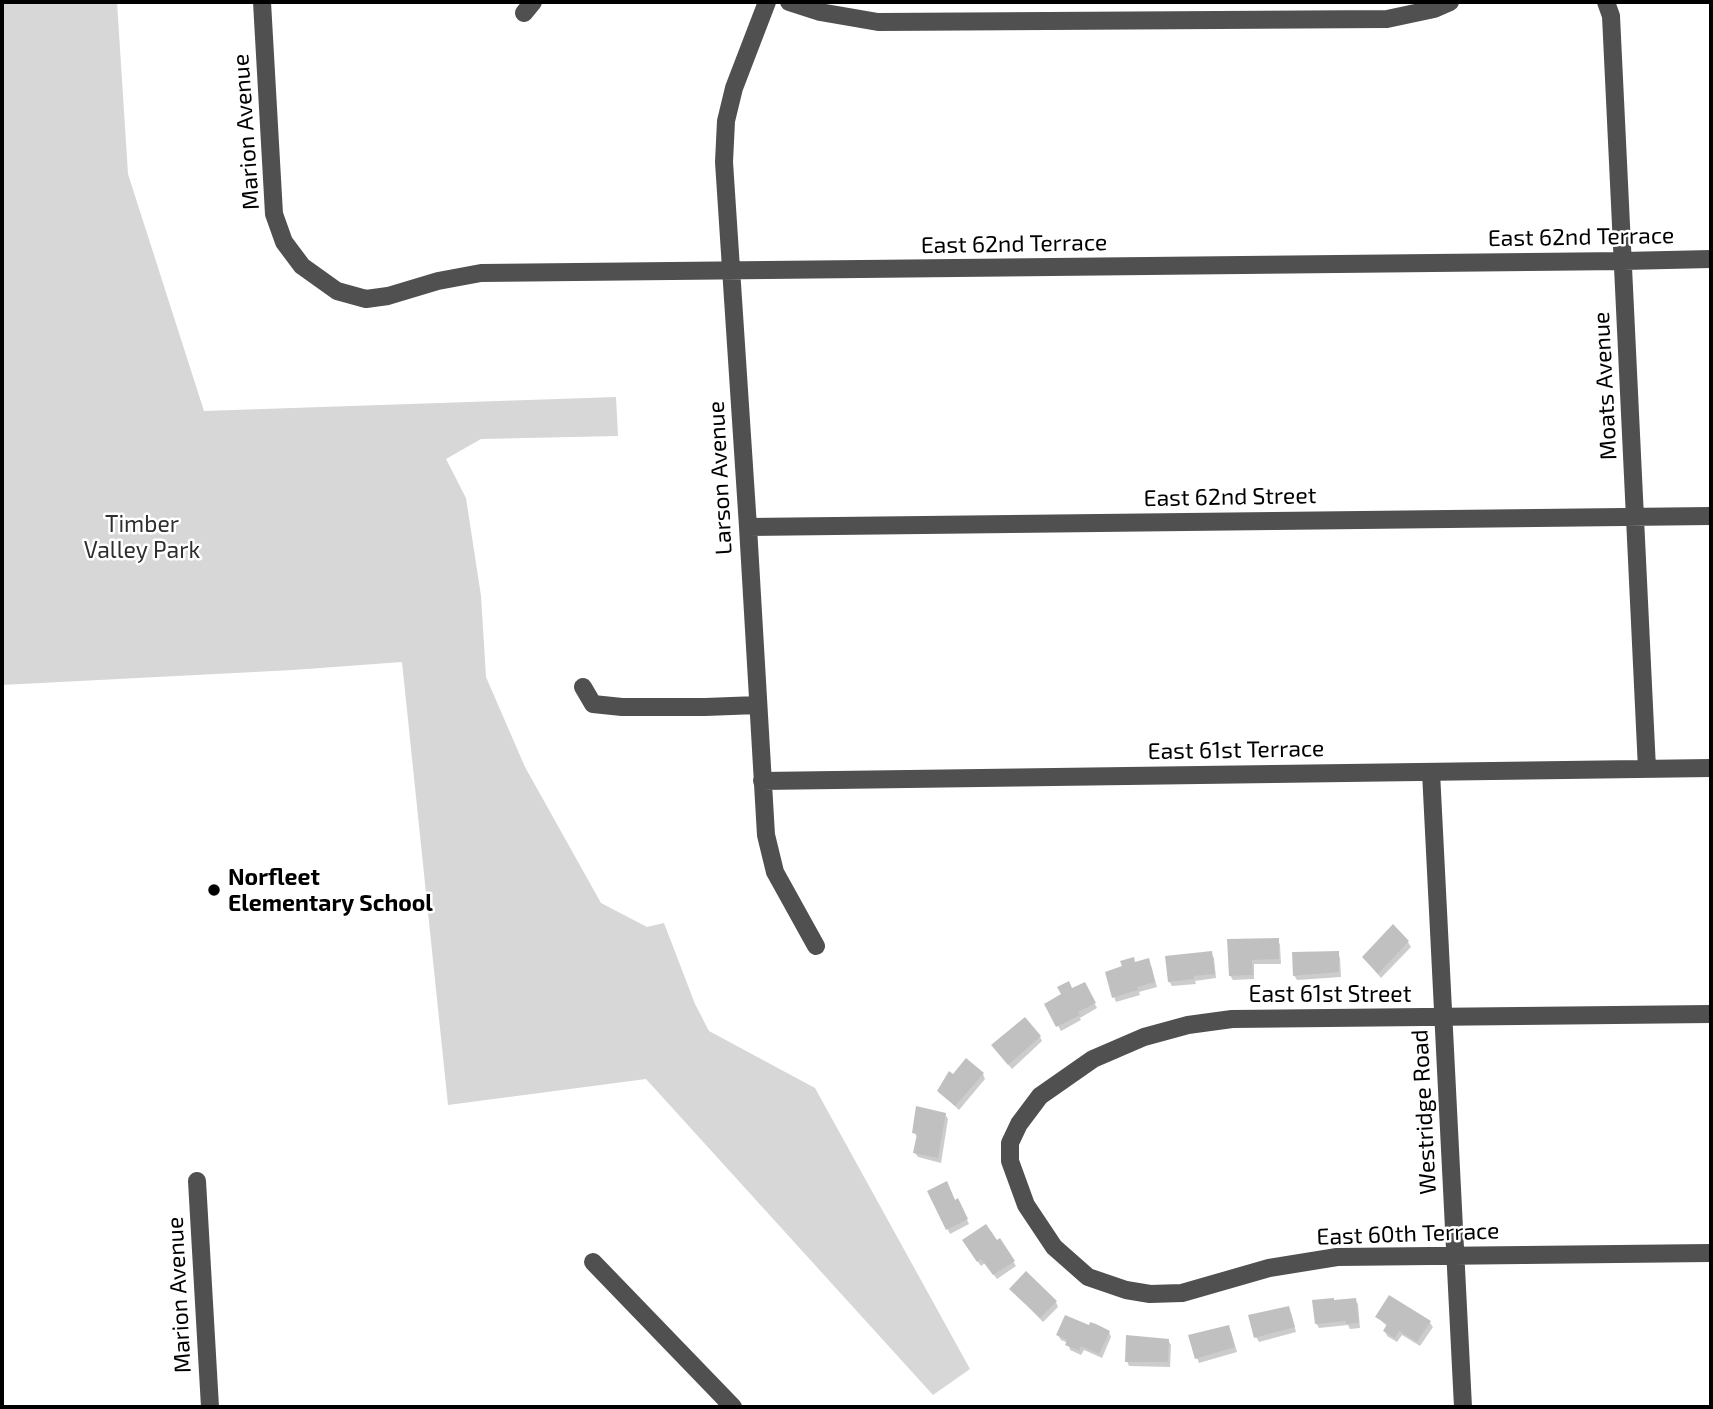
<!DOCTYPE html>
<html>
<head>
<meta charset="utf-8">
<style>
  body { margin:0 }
  #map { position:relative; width:1713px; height:1409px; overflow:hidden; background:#fff; font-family:"Exo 2",sans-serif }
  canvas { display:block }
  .frame { position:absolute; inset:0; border:4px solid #000; pointer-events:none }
</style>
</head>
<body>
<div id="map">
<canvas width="1713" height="1409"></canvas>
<div class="frame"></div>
</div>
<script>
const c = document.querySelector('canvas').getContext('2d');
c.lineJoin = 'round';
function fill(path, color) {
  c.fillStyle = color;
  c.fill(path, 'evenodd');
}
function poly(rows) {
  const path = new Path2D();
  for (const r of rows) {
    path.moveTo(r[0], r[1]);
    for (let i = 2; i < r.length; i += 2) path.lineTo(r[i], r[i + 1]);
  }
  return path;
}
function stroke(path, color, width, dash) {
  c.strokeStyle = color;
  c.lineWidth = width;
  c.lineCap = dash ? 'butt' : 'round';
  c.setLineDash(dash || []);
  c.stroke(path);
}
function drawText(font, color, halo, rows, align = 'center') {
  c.font = font + ' "Exo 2",sans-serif';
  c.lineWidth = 5;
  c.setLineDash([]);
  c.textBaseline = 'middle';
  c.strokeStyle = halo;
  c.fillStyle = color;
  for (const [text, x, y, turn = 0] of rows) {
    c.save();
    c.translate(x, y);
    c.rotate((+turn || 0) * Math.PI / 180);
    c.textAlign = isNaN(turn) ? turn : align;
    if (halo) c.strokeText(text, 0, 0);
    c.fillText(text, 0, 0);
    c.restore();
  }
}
fill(poly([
  [2,2,117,2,128,174,204,411,616,397,618,436,481,439,446,459,466,498,481,596,486,677,525,767,601,903,647,927,664,923,695,1004,709,1031,815,1088,970,1369,933,1395,646,1079,448,1105,402,662,293,670,2,685]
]), '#d7d7d7');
fill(poly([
  [1278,940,1280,945,1281,964,1254,964,1254,979,1233,980,1230,975],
  [1408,942,1411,947,1381,978,1364,958],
  [1211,953,1214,958,1216,978,1195,981,1196,984,1172,986,1169,981],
  [1338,953,1340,958,1341,977,1297,980,1294,975],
  [1151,965,1157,987,1139,992,1140,995,1116,1002,1114,997],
  [1084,984,1097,1008,1080,1018,1081,1020,1061,1031,1046,1004],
  [1040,1037,1042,1041,1012,1069,996,1050],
  [983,1074,985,1079,959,1110,939,1091,953,1076],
  [945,1114,948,1119,941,1163,918,1157,915,1153,917,1137,914,1132],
  [929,1192,960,1205,969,1224,950,1234],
  [1000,1240,1016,1266,997,1279,985,1263,981,1266,967,1246],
  [1011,1289,1056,1302,1058,1307,1043,1322],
  [1389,1298,1430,1323,1433,1327,1420,1346,1402,1335,1397,1342,1387,1336,1385,1331,1387,1326,1377,1317],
  [1355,1300,1358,1304,1360,1328,1350,1329,1348,1325,1319,1328,1316,1323],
  [1291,1313,1296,1332,1259,1342,1256,1337],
  [1109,1332,1111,1337,1102,1358,1084,1350,1081,1355,1070,1350,1068,1343,1061,1340,1058,1335],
  [1231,1332,1237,1352,1199,1363,1197,1358],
  [1168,1340,1171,1345,1170,1367,1129,1366,1127,1361]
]), '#0003');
fill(poly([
  [1393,924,1409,941,1378,974,1362,957],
  [1279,938,1279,959,1252,960,1253,975,1229,976,1227,939],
  [1212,951,1215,974,1194,976,1194,979,1168,982,1165,956],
  [1339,951,1339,972,1293,976,1292,952],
  [1134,957,1135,962,1149,958,1155,982,1137,987,1138,990,1112,998,1105,972,1122,966,1120,961],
  [1069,981,1072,988,1085,982,1096,1003,1078,1012,1080,1015,1056,1027,1044,1004,1061,994,1057,987],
  [1025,1017,1041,1036,1008,1065,991,1045],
  [966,1058,984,1073,955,1106,937,1091,949,1071,953,1074],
  [916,1106,946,1113,938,1158,913,1153,917,1134,912,1133],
  [947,1181,955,1200,958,1198,968,1219,946,1230,927,1191],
  [986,1224,997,1240,1000,1238,1015,1261,993,1275,981,1259,977,1262,962,1240],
  [1026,1271,1057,1301,1040,1318,1009,1289],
  [1389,1295,1431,1321,1417,1342,1399,1331,1395,1338,1383,1331,1387,1324,1375,1317],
  [1334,1298,1334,1300,1356,1298,1359,1323,1346,1324,1346,1321,1315,1324,1312,1300],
  [1289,1306,1295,1327,1254,1338,1248,1315],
  [1065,1315,1089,1325,1090,1322,1096,1324,1110,1331,1099,1354,1081,1346,1079,1351,1065,1345,1067,1340,1056,1335],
  [1229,1325,1235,1347,1195,1359,1188,1335],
  [1126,1335,1169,1339,1168,1362,1125,1362]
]), '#c0c0c0');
stroke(poly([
  [262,2,274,214,284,242,302,266,337,291,366,299,388,296,438,281,481,273,1623,261,1711,259],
  [767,2,734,88,726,121,724,162,748,527,766,835,775,872,816,946],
  [789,2,820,12,878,22,1387,19,1434,9,1450,2],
  [1606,2,1611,16,1647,769],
  [524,13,533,2],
  [748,527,1711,516],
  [583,687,593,704,622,707,705,707,758,705],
  [1431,772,1463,1407],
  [762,781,1711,768],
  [1711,1014,1232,1019,1188,1025,1144,1037,1093,1059,1040,1096,1019,1124,1010,1143,1010,1161,1026,1205,1054,1247,1088,1277,1126,1290,1150,1294,1182,1293,1269,1268,1337,1257,1711,1253],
  [197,1181,210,1407],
  [593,1262,733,1407]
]), '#505050', 18);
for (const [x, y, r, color] of [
  [214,890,7,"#000"]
]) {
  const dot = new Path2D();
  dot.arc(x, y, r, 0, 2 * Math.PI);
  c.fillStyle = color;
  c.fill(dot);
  stroke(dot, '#fff', 2.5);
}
drawText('23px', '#000', '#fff', [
  ["Marion Avenue",246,132,-94],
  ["East 62nd Terrace",1581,237,-1],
  ["East 62nd Terrace",1014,244,-1],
  ["Moats Avenue",1605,386,-93],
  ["Larson Avenue",720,478,-93],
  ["East 62nd Street",1230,497,-1],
  ["East 61st Terrace",1236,750,-1],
  ["East 61st Street",1330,994],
  ["Westridge Road",1424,1112,-93],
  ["East 60th Terrace",1408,1234,-2],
  ["Marion Avenue",179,1295,-93]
]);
drawText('23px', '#2e2e2e', '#fff', [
  ["Timber",142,524],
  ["Valley Park",142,550]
]);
drawText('bold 23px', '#000', '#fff', [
  ["Norfleet",228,877],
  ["Elementary School",228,903]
], 'left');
</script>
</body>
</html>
